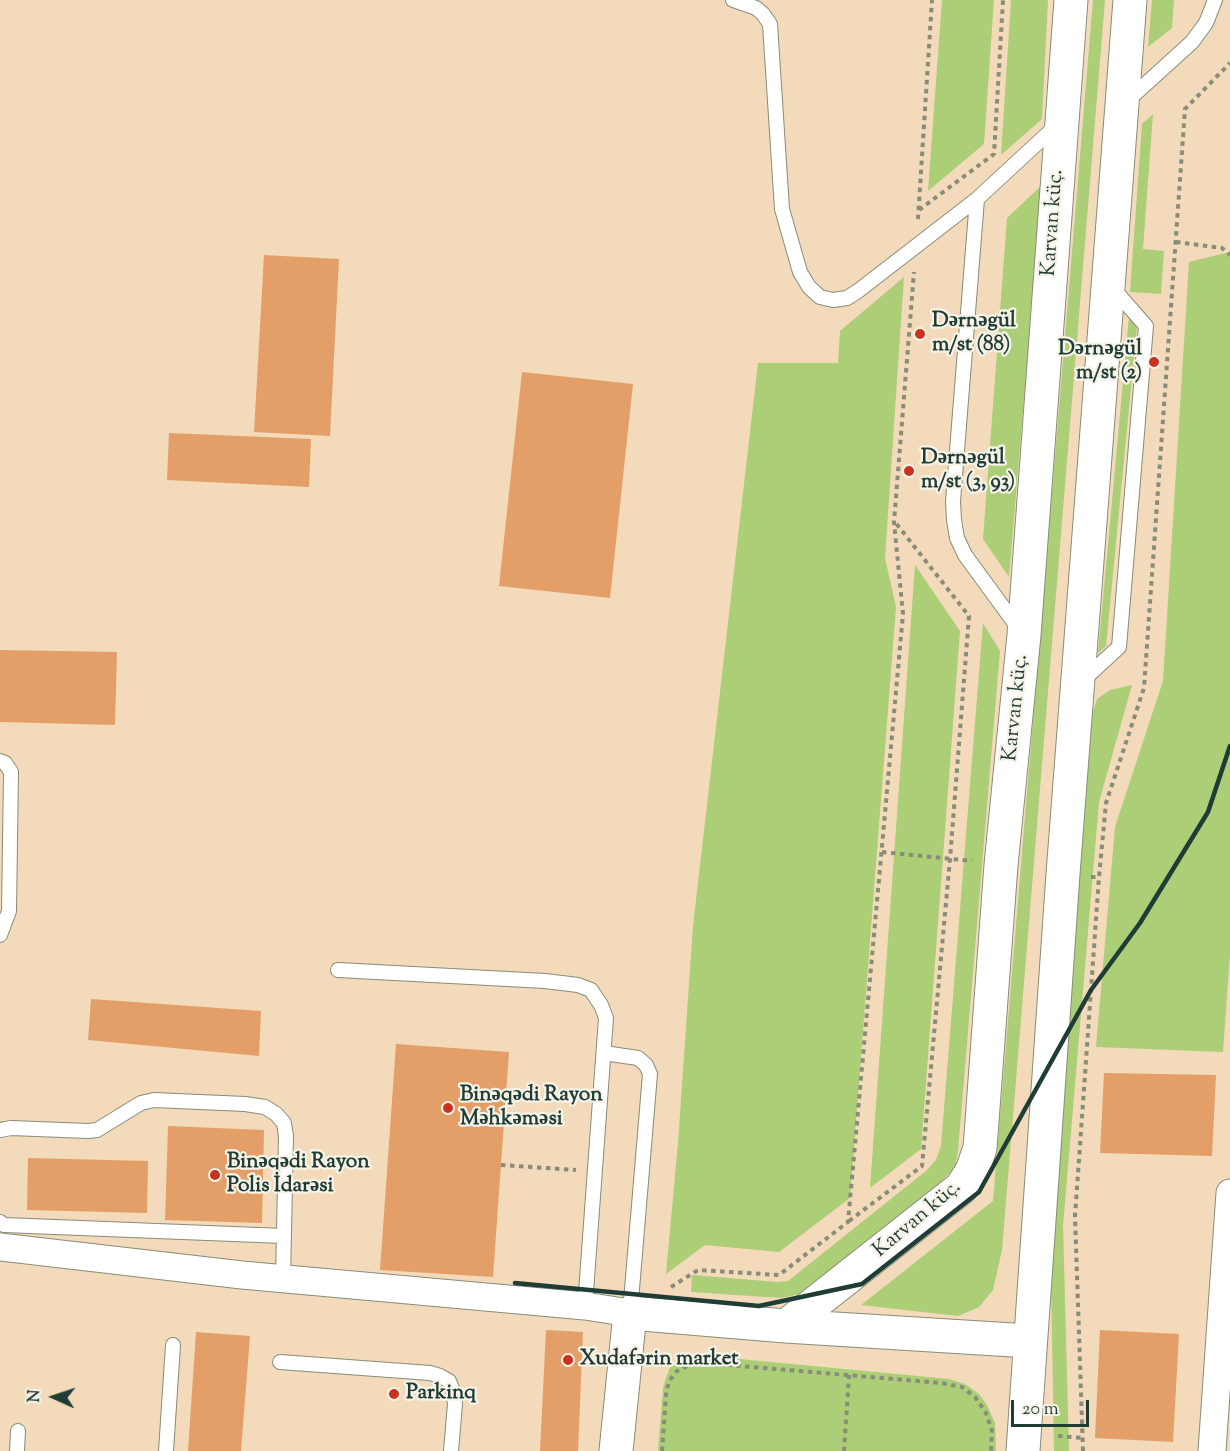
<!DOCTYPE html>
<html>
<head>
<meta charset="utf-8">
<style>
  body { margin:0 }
  #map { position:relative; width:1230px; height:1451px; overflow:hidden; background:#f2dabb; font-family:"Sorts Mill Goudy",serif }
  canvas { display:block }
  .north { position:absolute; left:24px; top:1367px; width:60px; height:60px; -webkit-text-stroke:4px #f7f3e8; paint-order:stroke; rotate:273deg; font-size:16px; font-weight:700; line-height:24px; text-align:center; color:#1f3d34 }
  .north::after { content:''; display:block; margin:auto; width:21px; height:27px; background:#1f3d34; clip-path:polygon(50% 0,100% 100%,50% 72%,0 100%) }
  .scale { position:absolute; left:1011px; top:1400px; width:78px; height:27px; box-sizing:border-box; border:3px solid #1f3d34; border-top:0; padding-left:8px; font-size:18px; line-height:21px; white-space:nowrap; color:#1f3d34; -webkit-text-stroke:4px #f7f3e8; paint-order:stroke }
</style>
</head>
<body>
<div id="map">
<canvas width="1230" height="1451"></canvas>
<div class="north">N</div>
<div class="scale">20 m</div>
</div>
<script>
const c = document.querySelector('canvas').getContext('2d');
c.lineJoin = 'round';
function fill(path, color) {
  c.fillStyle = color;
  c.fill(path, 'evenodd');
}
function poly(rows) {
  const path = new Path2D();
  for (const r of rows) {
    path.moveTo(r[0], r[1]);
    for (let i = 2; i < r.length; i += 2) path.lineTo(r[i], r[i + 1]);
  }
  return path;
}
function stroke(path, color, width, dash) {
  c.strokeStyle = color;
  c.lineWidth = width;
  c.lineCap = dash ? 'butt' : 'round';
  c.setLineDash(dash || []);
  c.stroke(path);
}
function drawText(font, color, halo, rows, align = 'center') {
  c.font = font + ' "Sorts Mill Goudy",serif';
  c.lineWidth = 4.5;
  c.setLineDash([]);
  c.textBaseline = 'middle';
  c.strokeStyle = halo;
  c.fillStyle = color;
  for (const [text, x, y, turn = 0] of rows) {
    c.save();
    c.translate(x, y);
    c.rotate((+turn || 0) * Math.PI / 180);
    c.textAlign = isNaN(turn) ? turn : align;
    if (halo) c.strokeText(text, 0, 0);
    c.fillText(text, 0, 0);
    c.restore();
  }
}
fill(poly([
  [942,0,994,0,984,144,928,191],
  [1011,0,1048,0,1042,119,1001,155],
  [1093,0,1105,0,1002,1250,993,1290,979,1307,958,1316,861,1305,993,1201],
  [1152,0,1174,0,1172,28,1148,47],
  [1153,114,1143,249,1164,251,1161,294,1130,292,1142,124],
  [1042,185,1009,577,983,539,1007,218],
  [1230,252,1230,954,1223,1052,1096,1047,1115,827,1163,681,1189,262],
  [904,277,885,558,896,607,850,1198,779,1252,705,1245,666,1274,678,1143,693,926,758,363,838,363,840,331],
  [1129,316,1137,326,1106,646,1098,653],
  [915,565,960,631,921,1149,870,1188],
  [983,623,1000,651,958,1151,955,1167,943,1180,804,1293,781,1298,691,1292,692,1275,778,1282,788,1281,926,1171,936,1160,941,1146],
  [1132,685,1099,802,1063,1226,1069,1451,1054,1451,1050,1224,1092,715,1097,699,1110,690],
  [697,1355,949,1379,965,1384,979,1394,987,1405,995,1423,996,1451,658,1451,663,1388,666,1378,670,1368,678,1361]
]), '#abce77');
fill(poly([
  [264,255,339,259,330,436,254,432],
  [522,372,633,384,610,598,499,586],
  [169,433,311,439,309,487,167,480],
  [0,650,117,652,115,725,0,722],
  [91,999,261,1011,259,1056,88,1040],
  [396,1044,509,1052,493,1277,380,1270],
  [1104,1073,1216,1075,1212,1156,1100,1153],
  [168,1126,264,1130,262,1223,165,1220],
  [28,1158,148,1161,147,1213,27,1210],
  [546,1330,583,1332,578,1451,540,1451],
  [1100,1330,1179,1334,1173,1442,1095,1438],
  [196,1332,250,1336,241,1451,188,1451]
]), '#e49f69');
const service = poly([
  [733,0,756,8,763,14,770,24,782,209,800,272,809,287,820,297,833,300,847,298,858,291,977,199],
  [1127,101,1192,42,1206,23,1215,0],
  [1019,629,965,555,957,538,954,520,953,501,977,199,1057,125],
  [1082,681,1119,647,1146,326,1111,286],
  [0,761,5,763,11,772,9,911,0,935],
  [338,970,545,981,578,985,591,990,601,1005,606,1018,585,1306],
  [604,1053,638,1058,646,1065,650,1074,630,1313],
  [0,1130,11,1128,88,1131,97,1130,141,1103,154,1100,245,1104,265,1107,276,1114,284,1123,286,1136,283,1279],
  [0,1222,4,1225,284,1236],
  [280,1362,430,1373,440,1376,449,1381,453,1391,455,1404,451,1451],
  [17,1451,18,1431],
  [166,1451,173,1345]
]);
const minor = poly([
  [0,1247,242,1275,585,1306,630,1313],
  [1212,1451,1230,1193]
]);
const tertiary = poly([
  [786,1326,961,1188,972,1171,980,1148,1001,865,1024,635,1071,0],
  [616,1451,630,1313,786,1326,1029,1341],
  [1023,1451,1063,874,1130,0]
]);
stroke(service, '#888c78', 16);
stroke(minor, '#888c78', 29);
stroke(tertiary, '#888c78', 35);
stroke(poly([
  [919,210,994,154,1003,0],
  [918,219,932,0],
  [1176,242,1222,248,1230,255],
  [882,852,972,861],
  [1091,877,1099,877,1106,803,1144,688,1185,109,1230,63],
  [501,1165,576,1170],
  [849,1221,922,1166,950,859,969,616,895,522],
  [671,1287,698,1270,779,1275,848,1222,903,614,894,522,914,272],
  [1058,1436,1083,1438],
  [662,1451,666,1394,669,1381,677,1371,692,1364,705,1363,941,1383,962,1387,975,1397,986,1413,992,1431,991,1451],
  [844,1451,849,1375],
  [1083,1451,1075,1216,1099,877]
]), '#888c78', 4, [4.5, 4.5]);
stroke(service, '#fff', 14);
stroke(minor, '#fff', 27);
stroke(tertiary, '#fff', 33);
stroke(poly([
  [515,1283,759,1306,862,1284,979,1192,1091,990,1140,923,1208,812,1230,746]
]), '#1f3d34', 4.5);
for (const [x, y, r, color] of [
  [920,334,6,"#c8321e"],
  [1154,362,6,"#c8321e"],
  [909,471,6,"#c8321e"],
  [448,1108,6,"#c8321e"],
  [215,1175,6,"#c8321e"],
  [568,1360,6,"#c8321e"],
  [394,1394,6,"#c8321e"]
]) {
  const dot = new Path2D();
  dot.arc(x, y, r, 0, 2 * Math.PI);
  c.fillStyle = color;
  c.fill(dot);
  stroke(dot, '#f7f3e8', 2);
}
drawText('21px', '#1f3d34', '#f7f3e8', [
  ["Karvan küç.",1054,223,-86],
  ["Karvan küç.",1017,708,-84],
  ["Karvan küç.",918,1220,-40]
]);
drawText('bold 21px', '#1f3d34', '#f7f3e8', [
  ["Dərnəgül",932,322],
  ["m/st (88)",932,346],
  ["Dərnəgül",1142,350,"right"],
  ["m/st (2)",1142,374,"right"],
  ["Dərnəgül",921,459],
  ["m/st (3, 93)",921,483],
  ["Binəqədi Rayon",460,1096],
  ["Məhkəməsi",460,1120],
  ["Binəqədi Rayon",227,1163],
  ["Polis İdarəsi",227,1187],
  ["Xudafərin market",580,1360],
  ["Parkinq",406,1394]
], 'left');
</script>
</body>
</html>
